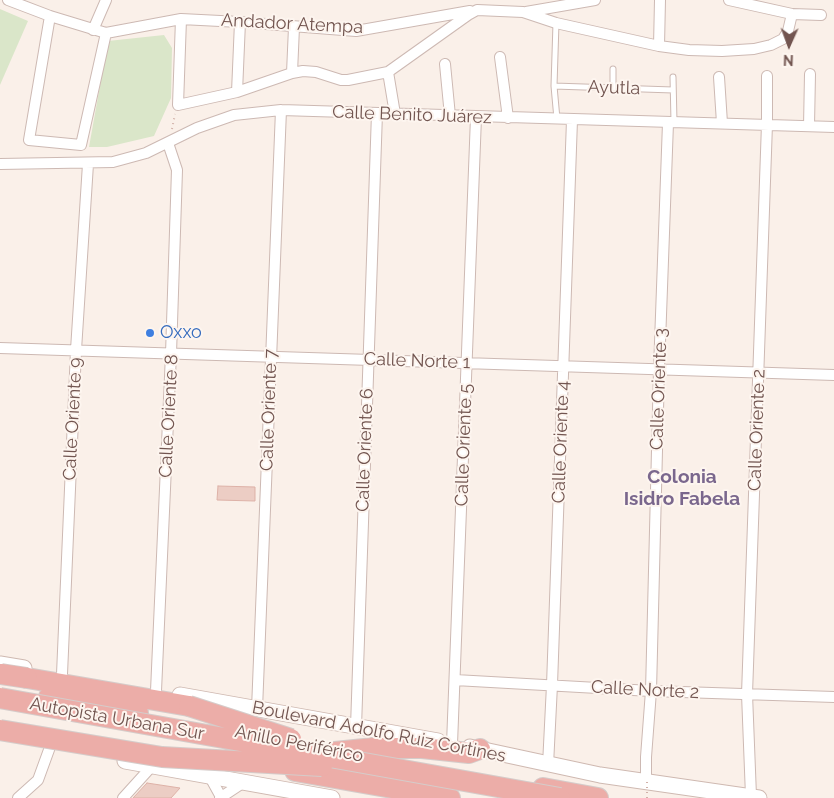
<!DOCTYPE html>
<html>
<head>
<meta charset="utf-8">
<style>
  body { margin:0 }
  #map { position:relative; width:834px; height:798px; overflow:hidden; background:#faf0e9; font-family:Raleway,sans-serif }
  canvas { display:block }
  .north { position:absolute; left:764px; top:20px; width:50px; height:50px; -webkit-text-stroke:4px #fdf5ef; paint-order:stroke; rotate:182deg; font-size:14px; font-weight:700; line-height:20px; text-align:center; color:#725550 }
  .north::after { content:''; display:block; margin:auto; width:18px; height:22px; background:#725550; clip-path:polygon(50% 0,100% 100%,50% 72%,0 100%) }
</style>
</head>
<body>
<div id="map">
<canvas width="834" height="798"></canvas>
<div class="north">N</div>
</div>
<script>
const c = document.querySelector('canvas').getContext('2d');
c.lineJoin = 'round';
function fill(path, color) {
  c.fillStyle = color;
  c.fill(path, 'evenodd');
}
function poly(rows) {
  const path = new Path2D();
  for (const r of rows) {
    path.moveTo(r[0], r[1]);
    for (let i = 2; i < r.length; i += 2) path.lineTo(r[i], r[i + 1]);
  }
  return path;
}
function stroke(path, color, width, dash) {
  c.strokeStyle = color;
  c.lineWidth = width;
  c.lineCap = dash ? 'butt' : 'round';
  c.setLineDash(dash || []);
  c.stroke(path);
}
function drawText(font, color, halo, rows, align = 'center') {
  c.font = font + ' Raleway,sans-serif';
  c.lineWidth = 4;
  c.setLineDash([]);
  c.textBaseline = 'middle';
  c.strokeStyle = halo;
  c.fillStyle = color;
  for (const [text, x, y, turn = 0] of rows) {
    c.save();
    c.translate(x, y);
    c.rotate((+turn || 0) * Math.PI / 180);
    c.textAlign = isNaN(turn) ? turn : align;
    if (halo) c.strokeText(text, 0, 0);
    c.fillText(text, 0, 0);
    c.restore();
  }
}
fill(poly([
  [0,9,28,21,0,85],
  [164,35,172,48,171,98,154,136,107,147,89,147,108,41]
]), '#dae6c9');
const building = poly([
  [218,486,255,487,255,501,217,500,218,486],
  [147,783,180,788,171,798,133,798,147,783]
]);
fill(building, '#eccdc4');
stroke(building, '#ddb1a7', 1);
const service = poly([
  [556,23,554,86,557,119],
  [673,77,674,122],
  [554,86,673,90],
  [613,87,613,69]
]);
const minor = poly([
  [8,0,50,16,106,33,181,19,240,22,356,31,470,11],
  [729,0,792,14,821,15],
  [526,12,595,0],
  [50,16,29,140,81,145,106,33],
  [181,19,178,105,237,92,292,73,303,71,316,72,341,80,348,80,388,72,468,15,477,10,523,12,556,23,659,46,689,50,722,51,754,49,771,45,783,39,788,31,792,14],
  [93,30,106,0],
  [659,46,660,0],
  [500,57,508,118],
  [445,64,450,116],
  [388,72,395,114],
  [292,73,294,27],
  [719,77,722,123],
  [237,92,240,22],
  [809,126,810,74],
  [0,164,113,162,146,153,197,128,234,115,281,110,834,127],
  [0,348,834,375],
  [62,674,76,350,88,164],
  [455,680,651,691,834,697],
  [156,691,171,354,177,170,168,143],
  [257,709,281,110],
  [356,727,377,113],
  [452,744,476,117],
  [548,765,552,685,572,120],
  [646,776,646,757,651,691,659,370,668,123],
  [210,777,221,797],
  [751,796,747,694,767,124,767,76],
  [18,798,38,780,50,747],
  [123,798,152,766],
  [220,798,244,782]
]);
const secondary = poly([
  [0,664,24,668],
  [180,695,438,741],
  [470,747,600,775,759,798],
  [125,761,332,798]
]);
const motorway = poly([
  [27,678,189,706],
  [49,697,138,713],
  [335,752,374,748,422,748,469,753,480,749],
  [295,771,450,798],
  [543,788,598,798]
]);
stroke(service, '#cdb9b3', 7);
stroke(minor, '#cdb9b3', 12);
stroke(secondary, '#cfb9b1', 17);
stroke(motorway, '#d5ccca', 22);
stroke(poly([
  [172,129,175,114]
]), '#d1b0a7', 2, [1, 4]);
stroke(service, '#fff', 5);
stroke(minor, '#fff', 10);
stroke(secondary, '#fff', 15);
stroke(motorway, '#ecada8', 20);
const motorwayBridge = poly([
  [1,674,27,678],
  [0,698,560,798],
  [189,706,291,739],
  [0,730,162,757,322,766]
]);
stroke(motorwayBridge, '#d5ccca', 22, []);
stroke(poly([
  [647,798,647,780]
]), '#d1b0a7', 2, [1, 4]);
stroke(motorwayBridge, '#ecada8', 20);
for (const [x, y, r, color] of [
  [150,333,5,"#3f7fe0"]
]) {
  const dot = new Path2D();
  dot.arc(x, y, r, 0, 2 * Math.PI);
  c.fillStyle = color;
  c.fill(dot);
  stroke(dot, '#fdf5ef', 2);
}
drawText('18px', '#725550', '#fdf5ef', [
  ["Andador Atempa",292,24,3],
  ["Ayutla",614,88,2],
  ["Calle Benito Juárez",412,115,2],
  ["Calle Norte 1",417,361,2],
  ["Calle Oriente 3",659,389,-88],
  ["Calle Oriente 7",269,410,-88],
  ["Calle Oriente 8",169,416,-87],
  ["Calle Oriente 9",73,419,-87],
  ["Calle Oriente 2",757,430,-88],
  ["Calle Oriente 4",561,442,-88],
  ["Calle Oriente 5",464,445,-88],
  ["Calle Oriente 6",365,450,-88],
  ["Calle Norte 2",645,690,3],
  ["Autopista Urbana Sur",117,719,10],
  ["Boulevard Adolfo Ruiz Cortines",379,732,11],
  ["Anillo Periférico",299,744,11]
]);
drawText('18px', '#366cbe', '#fdf5ef', [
  ["Oxxo",160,333]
], 'left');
drawText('bold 19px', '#7a678d', '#fdf5ef', [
  ["Colonia",682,477],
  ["Isidro Fabela",682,499]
]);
</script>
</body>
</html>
